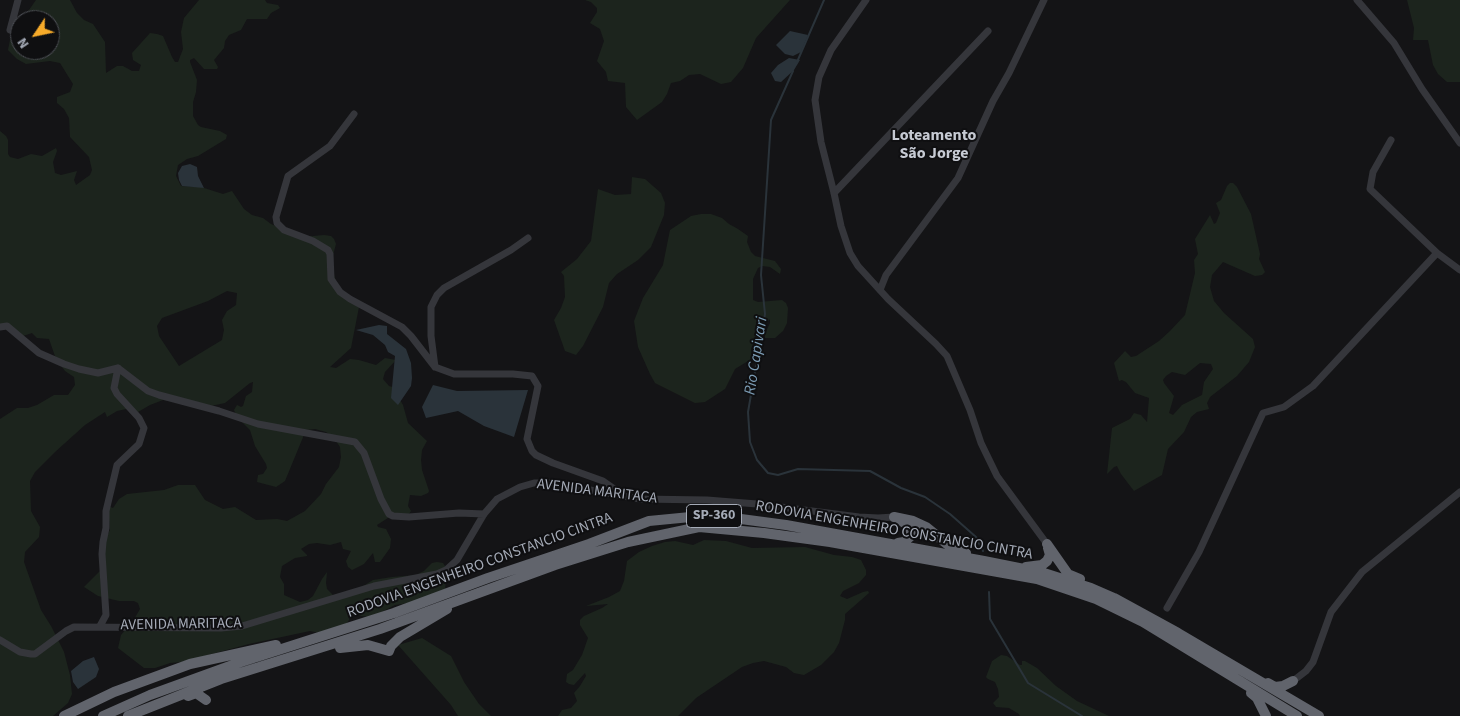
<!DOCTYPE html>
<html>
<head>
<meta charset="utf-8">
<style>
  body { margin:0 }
  #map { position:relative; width:1460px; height:716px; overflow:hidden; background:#141416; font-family:"Source Sans 3",sans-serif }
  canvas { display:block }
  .north { position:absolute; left:10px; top:10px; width:50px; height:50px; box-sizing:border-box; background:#0f0f11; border:1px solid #4b4d53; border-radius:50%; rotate:236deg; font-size:14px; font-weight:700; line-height:20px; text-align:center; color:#a5abb7 }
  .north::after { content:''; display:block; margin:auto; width:18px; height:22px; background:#f7ab2a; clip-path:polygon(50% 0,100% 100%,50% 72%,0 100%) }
</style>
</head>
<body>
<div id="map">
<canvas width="1460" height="716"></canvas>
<div class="north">N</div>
</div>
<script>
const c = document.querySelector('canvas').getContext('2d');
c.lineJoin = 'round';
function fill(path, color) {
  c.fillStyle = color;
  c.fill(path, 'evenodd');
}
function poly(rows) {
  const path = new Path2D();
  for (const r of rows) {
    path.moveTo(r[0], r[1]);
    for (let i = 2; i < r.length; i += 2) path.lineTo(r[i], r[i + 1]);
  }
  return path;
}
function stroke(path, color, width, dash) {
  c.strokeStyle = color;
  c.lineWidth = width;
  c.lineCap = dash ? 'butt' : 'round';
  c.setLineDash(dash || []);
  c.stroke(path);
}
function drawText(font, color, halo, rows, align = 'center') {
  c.font = font + ' "Source Sans 3",sans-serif';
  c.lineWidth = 4;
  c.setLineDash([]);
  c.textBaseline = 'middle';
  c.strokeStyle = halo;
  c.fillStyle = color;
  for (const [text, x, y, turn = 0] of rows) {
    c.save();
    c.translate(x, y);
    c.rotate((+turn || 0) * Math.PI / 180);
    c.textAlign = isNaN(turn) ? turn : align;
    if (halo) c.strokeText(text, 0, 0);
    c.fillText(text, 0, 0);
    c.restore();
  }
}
fill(poly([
  [36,0,70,0,77,13,84,20,93,24,105,42,106,73,117,66,123,66,132,71,139,71,141,65,133,60,132,53,150,33,157,34,163,36,172,57,175,62,178,62,183,49,181,32,184,18,199,0,265,0,267,3,278,5,280,8,271,13,267,19,247,19,241,30,229,35,225,41,224,48,214,60,218,67,217,69,204,69,194,58,190,60,190,62,197,80,196,92,193,102,193,116,198,125,201,127,220,131,227,135,226,139,198,156,187,159,178,165,176,176,181,186,201,187,223,194,232,191,244,209,252,215,263,218,271,224,302,237,324,235,331,236,334,239,336,244,331,263,337,285,359,307,351,348,330,367,336,368,350,359,359,360,376,365,385,358,396,360,385,372,383,379,389,386,396,388,397,395,403,405,408,423,427,441,422,450,421,460,422,470,429,491,428,493,421,496,410,495,408,506,411,511,409,514,391,516,377,525,378,527,386,529,391,539,390,548,380,562,375,562,373,553,364,564,352,570,348,567,346,561,351,551,343,549,341,542,330,545,317,543,309,544,301,549,307,555,307,556,295,558,282,566,280,577,284,584,284,595,300,602,308,600,313,596,322,579,327,572,326,583,327,589,337,599,342,599,373,580,392,577,416,575,424,571,432,563,437,562,443,563,447,569,447,577,445,588,449,591,409,603,395,605,372,617,361,616,354,612,347,623,325,634,310,631,249,644,182,662,170,663,155,668,144,668,118,648,121,635,133,621,140,609,138,603,134,601,119,601,98,596,84,587,101,570,99,551,110,530,108,506,113,508,119,499,127,494,164,490,178,485,195,485,205,500,223,509,235,507,256,520,277,519,287,521,305,511,321,494,326,484,339,467,341,457,340,447,334,438,326,432,315,429,306,430,285,481,276,487,257,482,258,475,263,474,267,468,266,464,255,446,250,430,237,417,234,410,237,405,241,407,243,406,246,396,252,392,253,382,250,383,225,403,211,406,197,406,163,400,150,405,138,412,126,409,117,411,107,417,105,412,85,425,55,452,35,472,30,481,31,511,40,527,39,537,25,552,24,562,41,610,51,626,64,652,70,675,72,694,68,703,53,716,0,716,0,419,17,408,28,408,37,405,54,395,68,395,75,385,74,377,65,371,56,359,49,339,37,338,32,333,23,336,0,326,0,131,6,136,8,140,8,154,10,157,18,159,31,154,42,156,56,148,57,151,53,162,55,173,61,175,77,171,74,180,76,185,90,175,92,170,89,157,70,137,69,118,64,109,57,103,57,97,70,92,73,84,60,63,50,61,26,64,17,59,8,50,10,40,20,23,20,50,50,50,50,20,22,20],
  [227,291,237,293,236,305,227,311,222,320,224,330,222,340,179,366,159,336,157,326,162,318,208,301],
  [585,0,790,0,756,38,743,68,731,82,721,84,700,74,689,75,680,81,671,83,667,94,662,102,637,120,626,107,625,83,608,81,606,72,597,61,604,41,600,29,590,23,597,12,597,8,591,2],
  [1407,0,1460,0,1460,82,1447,82,1438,74,1433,65,1428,40,1413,40,1414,28],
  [632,177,645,179,661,193,665,203,664,215,651,247,638,260,617,274,609,283,603,307,583,346,576,355,565,351,554,320,561,308,565,297,564,276,561,272,577,259,591,241,598,189,615,195,631,194],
  [1230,183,1233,183,1237,187,1251,214,1260,254,1259,259,1265,272,1262,275,1255,276,1223,262,1212,275,1210,287,1214,301,1224,313,1253,339,1255,347,1249,362,1237,376,1210,397,1207,403,1209,409,1197,412,1191,417,1184,432,1168,449,1162,475,1134,491,1121,474,1117,466,1114,467,1107,474,1112,428,1130,419,1134,413,1141,415,1147,422,1149,398,1135,393,1126,382,1122,380,1119,381,1114,363,1125,351,1131,357,1136,356,1159,341,1170,331,1185,315,1195,273,1194,260,1198,254,1195,239,1210,215,1214,224,1216,223,1220,213,1216,203,1221,200,1227,186],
  [1200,363,1211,364,1213,369,1204,382,1202,395,1182,405,1173,415,1169,413,1174,396,1164,383,1163,380,1166,376,1172,372,1185,375],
  [701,214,711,214,722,218,729,224,738,229,748,236,747,242,751,252,755,256,775,261,781,269,780,274,770,267,762,266,758,268,753,279,753,300,758,302,782,300,786,303,788,308,787,323,783,331,775,338,765,338,765,334,770,323,770,319,756,337,751,349,753,358,735,369,725,389,705,402,695,403,655,383,650,374,638,347,634,321,643,298,663,265,670,230,691,216],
  [704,540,726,541,752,548,805,547,834,555,852,557,861,560,866,570,866,575,859,583,843,591,840,596,847,599,863,592,868,591,869,593,845,614,845,620,839,643,834,652,821,665,804,675,794,673,786,667,764,661,753,663,742,667,696,698,678,716,558,716,562,710,571,708,577,701,574,693,580,686,586,676,585,673,584,674,574,685,569,684,566,682,567,674,573,670,582,655,588,638,580,625,580,620,584,616,602,608,608,604,586,606,609,597,620,591,624,581,627,561,639,552,652,546,665,542,675,541,693,545],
  [422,638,451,656,464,682,479,704,491,716,458,716,451,705,398,645],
  [1001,655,1007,656,1020,665,1022,665,1022,661,1025,661,1037,668,1056,686,1077,701,1109,716,1020,716,1019,714,1009,708,996,707,993,703,999,697,998,689,995,682,988,679,986,677,992,661]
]), '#1c241d');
fill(poly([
  [790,31,808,35,801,52,793,56,785,54,776,45],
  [789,58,800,60,794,70,781,82,775,81,771,73,778,65],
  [190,164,197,167,198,176,204,188,182,186,179,180,178,173,182,166],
  [379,325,387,326,387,334,406,349,411,363,412,378,411,386,398,405,391,398,395,356,388,352,385,345,373,335,356,330],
  [433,385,457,391,528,390,514,437,484,426,458,411,426,418,422,407],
  [94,657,99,669,96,677,78,689,73,682,71,671,83,661]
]), '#2a333a');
stroke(poly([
  [797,62,824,0],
  [793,71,771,120,761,275,765,314,748,412,750,442,757,460,768,473,778,475,798,469,870,471,901,488,925,497,950,514,976,537,983,551],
  [989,592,990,619,1028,683,1082,716]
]), '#2a333a', 2);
stroke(poly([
  [866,0,831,50,819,77,815,100,821,142,834,193,841,226,850,253,858,266,888,299,936,344,947,356,970,410,981,443,997,476,1047,544],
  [1357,0,1394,43,1422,89,1460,143],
  [10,30,18,0],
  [354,114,330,146,288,176,276,217,277,223,284,230,313,241,328,250,330,254,331,279,340,292,350,299,402,327,411,336,435,367,454,374,513,374,532,376,538,386,527,439,532,451,536,455,553,463,603,481,623,495],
  [1391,140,1373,172,1370,189,1437,253,1460,270],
  [834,193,988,31],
  [880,290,886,275,958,178,993,101,1009,73,1044,0],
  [0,327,7,326,39,353,64,364,79,369,98,373,118,368],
  [435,367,431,336,431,307,437,295,444,288,511,250,528,238],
  [118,368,148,391,159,395,219,411,258,424,355,442,364,453,381,499,389,514,393,516,409,517,459,513,484,514],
  [1167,608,1199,552,1263,413,1284,407,1313,386,1437,253],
  [100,626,106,615,102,554,103,542,106,528,106,511,117,465,139,444,144,428,139,418,117,394,114,388,118,368],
  [0,640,20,652,31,654,35,654,66,631,74,627,221,628,242,626,374,586,437,574,446,570,457,560,484,514,497,499,520,487,534,483,551,483,640,499,707,500,757,504,859,517,878,518,894,517],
  [1293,681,1306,671,1313,662,1331,612,1362,572,1460,492]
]), '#35363b', 7);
stroke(poly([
  [894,517,913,521,926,527,947,544,966,553],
  [898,543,904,542,911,536,911,530,906,524,900,520],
  [1047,544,1068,574,1080,579],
  [1026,567,1042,565,1047,561,1050,555,1048,548],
  [340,648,368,645,389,651,391,646,400,637,447,609],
  [1268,683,1275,687,1283,686,1293,681],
  [1251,693,1257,698,1266,716],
  [188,696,196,693,206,700],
  [64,716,114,692,190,664,276,645],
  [103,716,150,695,241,662,394,613,488,578,589,544,649,521,711,515,786,525,984,561,1044,573,1091,588,1114,598,1178,633,1319,716],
  [128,716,221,679,380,629,555,565,628,542,699,527,764,533,830,542,1037,579,1096,599,1143,622,1297,716]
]), '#61646c', 10);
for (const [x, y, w] of [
  [714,516,55]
]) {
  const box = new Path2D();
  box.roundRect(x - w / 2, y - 11.5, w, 23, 4);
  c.fillStyle = '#0f0f11';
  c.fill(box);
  stroke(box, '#a5abb7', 1);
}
drawText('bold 14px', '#a5abb7', null, [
  ["SP-360",714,516]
]);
drawText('15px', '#a5abb7', '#0f0f11', [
  ["AVENIDA MARITACA",597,492,7],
  ["RODOVIA ENGENHEIRO CONSTANCIO CINTRA",894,531,10],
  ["RODOVIA ENGENHEIRO CONSTANCIO CINTRA",480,566,-20],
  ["AVENIDA MARITACA",181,625,-1]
]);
drawText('bold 16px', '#c6cad3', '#0f0f11', [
  ["Loteamento",934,136],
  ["São Jorge",934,154]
]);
drawText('italic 16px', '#7b9bb3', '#0f0f11', [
  ["Rio Capivari",757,356,-81]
]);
</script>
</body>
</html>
